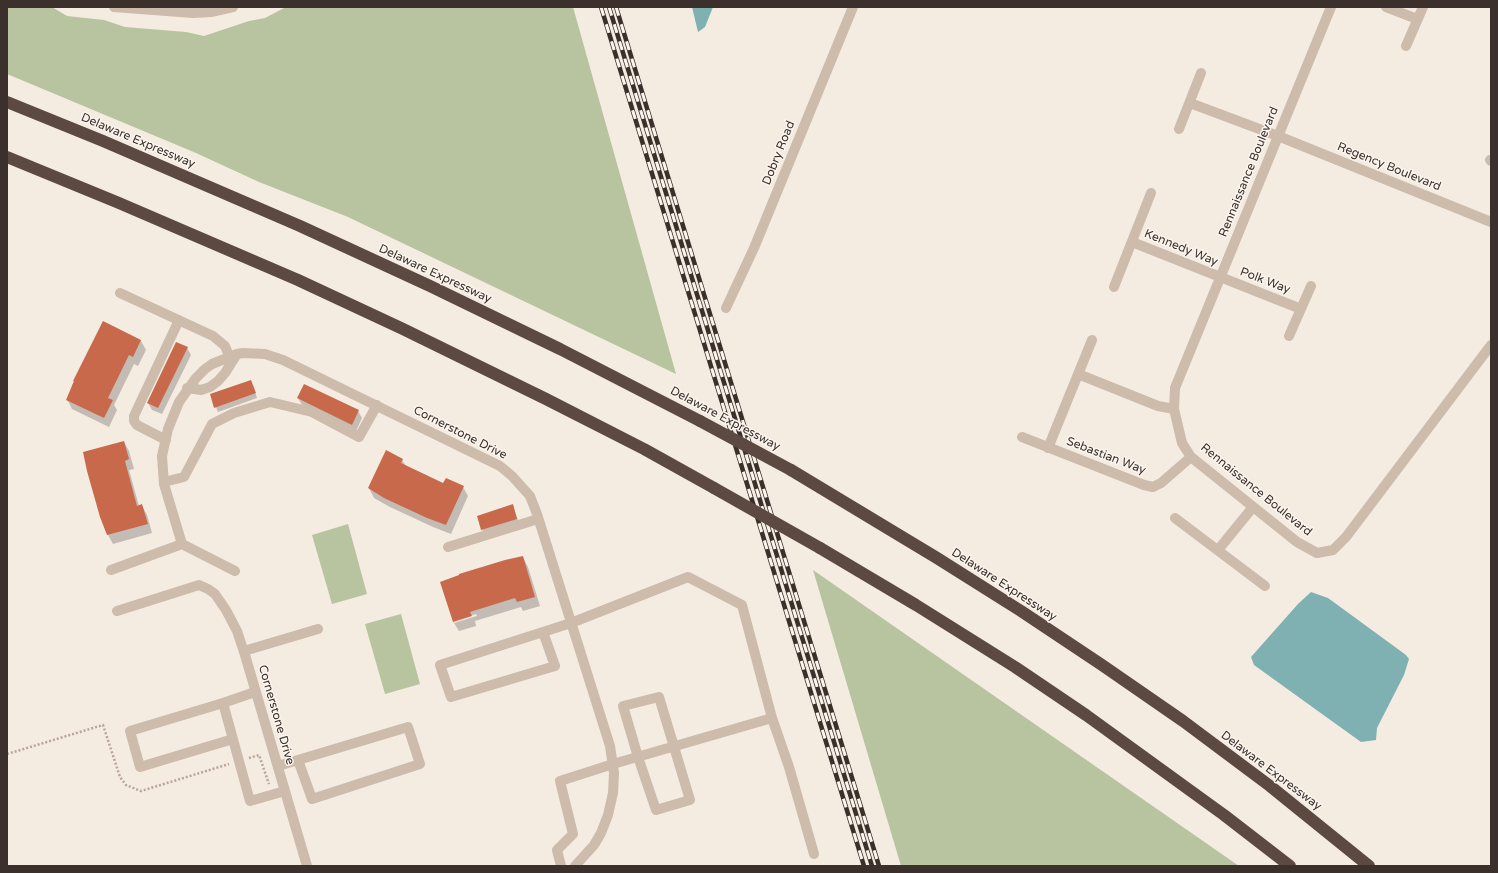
<!DOCTYPE html>
<html>
<head>
<meta charset="utf-8">
<style>
  body { margin:0 }
  #map { position:relative; width:1498px; height:873px; overflow:hidden; background:#f4ebe1; font-family:"Varela Round",sans-serif }
  canvas { display:block }
  .frame { position:absolute; inset:0; border:8px solid #3b302b; pointer-events:none }
</style>
</head>
<body>
<div id="map">
<canvas width="1498" height="873"></canvas>
<div class="frame"></div>
</div>
<script>
const c = document.querySelector('canvas').getContext('2d');
c.lineJoin = 'round';
function fill(path, color) {
  c.fillStyle = color;
  c.fill(path, 'evenodd');
}
function poly(rows) {
  const path = new Path2D();
  for (const r of rows) {
    path.moveTo(r[0], r[1]);
    for (let i = 2; i < r.length; i += 2) path.lineTo(r[i], r[i + 1]);
  }
  return path;
}
function stroke(path, color, width, dash) {
  c.strokeStyle = color;
  c.lineWidth = width;
  c.lineCap = dash ? 'butt' : 'round';
  c.setLineDash(dash || []);
  c.stroke(path);
}
function drawText(font, color, halo, rows, align = 'center') {
  c.font = font + ' "Varela Round",sans-serif';
  c.lineWidth = 3;
  c.setLineDash([]);
  c.textBaseline = 'middle';
  c.strokeStyle = halo;
  c.fillStyle = color;
  for (const [text, x, y, turn = 0] of rows) {
    c.save();
    c.translate(x, y);
    c.rotate((+turn || 0) * Math.PI / 180);
    c.textAlign = isNaN(turn) ? turn : align;
    if (halo) c.strokeText(text, 0, 0);
    c.fillText(text, 0, 0);
    c.restore();
  }
}
fill(poly([
  [7,7,52,7,67,16,104,20,125,27,186,32,204,36,249,21,265,18,286,7,573,7,676,374,348,217,259,182,196,153,7,74],
  [348,524,367,594,332,604,312,535],
  [813,570,1239,866,901,866],
  [401,614,420,684,385,694,365,624]
]), '#b8c4a0');
fill(poly([
  [692,7,713,7,705,27,698,32],
  [1311,592,1328,598,1406,655,1409,659,1404,675,1377,728,1376,740,1361,742,1254,665,1251,657,1298,604]
]), '#7fb0b2');
fill(poly([
  [104,323,141,341,146,350,138,366,134,364,114,405,117,410,109,427,72,409,67,399,74,381],
  [187,348,191,355,162,414,152,410,148,403],
  [253,385,257,398,218,412,211,395],
  [298,398,358,411,362,418,356,431,302,405],
  [124,442,129,451,134,469,129,470,139,506,142,506,147,515,152,533,113,544,108,535,101,516],
  [402,460,406,466,444,484,463,487,468,496,451,534,433,527,390,507,374,498,369,488],
  [513,506,519,523,484,534,482,529],
  [523,558,528,567,540,606,523,611,521,607,475,621,476,626,459,631,454,623,477,616,476,614,454,621,454,623,442,582]
]), '#0003');
fill(poly([
  [103,321,141,340,133,357,129,355,108,398,113,400,104,418,66,400,74,381,73,381],
  [176,342,188,347,158,408,147,403],
  [251,380,256,393,214,408,210,394],
  [304,384,359,410,352,425,297,398],
  [124,441,129,459,125,461,137,506,142,504,148,524,107,535,100,517,87,471,83,452],
  [386,450,403,459,401,463,443,483,446,478,464,486,446,525,427,518,384,498,368,488],
  [513,504,517,519,481,530,477,516],
  [523,556,535,597,517,602,515,598,470,612,472,616,453,622,440,582,459,575,459,574,505,560]
]), '#c8694b');
stroke(poly([
  [7,754,103,725,120,777,126,785,141,791,229,764],
  [249,758,259,755,269,784]
]), '#b9a596', 2.5, [2, 2]);
stroke(poly([
  [114,7,193,13,211,12,233,7],
  [1331,7,1175,388,1174,409,1182,443,1191,457,1297,542,1317,553,1333,550,1346,537,1491,345],
  [1386,7,1417,19],
  [1406,46,1423,7],
  [1190,103,1278,136,1491,222],
  [1179,129,1201,73],
  [1490,160,1491,161],
  [1132,242,1301,309],
  [1114,287,1151,193],
  [120,293,213,336,225,346,229,356],
  [726,308,754,248,853,7],
  [1289,336,1311,286],
  [1078,374,1158,406,1174,409],
  [187,388,201,390,210,387,218,381,225,373,237,354],
  [1022,437,1144,485,1153,487,1161,483,1191,457],
  [166,440,137,425,134,421,134,416,179,320],
  [1048,448,1092,340],
  [164,482,184,477,212,424,234,413,270,402,312,412,359,437,377,405],
  [1175,518,1265,586],
  [182,544,164,484,162,456,168,429,179,402,196,378,205,369,212,364,237,354,243,353,265,354,283,360,500,466,512,476,530,496,537,514,610,746,614,773,613,793,608,815,601,833,594,845,575,866],
  [448,547,538,519],
  [1218,550,1253,507],
  [111,570,182,544,235,571],
  [117,611,199,585,208,589,215,594,226,610,237,631,245,655,307,866],
  [543,632,555,666,451,697,440,665,543,632,571,623,688,577,742,605,772,718,613,764,560,781,573,834,557,850,561,866],
  [244,651,318,629],
  [255,692,223,703,250,801,285,791],
  [659,697,690,800,656,810,638,757,623,706,659,697],
  [223,703,130,731,140,767,233,739],
  [772,718,789,767,814,854],
  [278,766,408,727,420,764,312,799,298,760]
]), '#cdbbac', 10);
stroke(poly([
  [7,102,103,141,300,226,430,286,560,349,700,421],
  [7,157,119,203,298,280,403,329,546,399,644,449,714,488],
  [791,470,937,558,1021,611,1102,665,1183,721,1270,786,1369,866],
  [820,548,916,605,1015,667,1086,715,1224,815,1290,866]
]), '#5c4a42', 12);
const rail = poly([
  [601,7,864,866],
  [609,7,872,866],
  [616,7,879,866]
]);
stroke(rail, '#3b302b', 4.5);
stroke(rail, '#fbf5ee', 3, [9]);
stroke(poly([
  [700,421,791,470],
  [714,488,820,548]
]), '#5c4a42', 12);
drawText('12px', '#3b302b', '#fbf5ee', [
  ["Delaware Expressway",138,141,23],
  ["Dobry Road",779,153,-68],
  ["Regency Boulevard",1389,167,22],
  ["Rennaissance Boulevard",1249,172,-68],
  ["Kennedy Way",1181,248,22],
  ["Delaware Expressway",435,274,25],
  ["Polk Way",1265,281,21],
  ["Delaware Expressway",725,419,28],
  ["Cornerstone Drive",460,433,27],
  ["Sebastian Way",1106,456,21],
  ["Rennaissance Boulevard",1256,490,39],
  ["Delaware Expressway",1004,585,33],
  ["Cornerstone Drive",276,715,74],
  ["Delaware Expressway",1271,771,37]
]);
</script>
</body>
</html>
